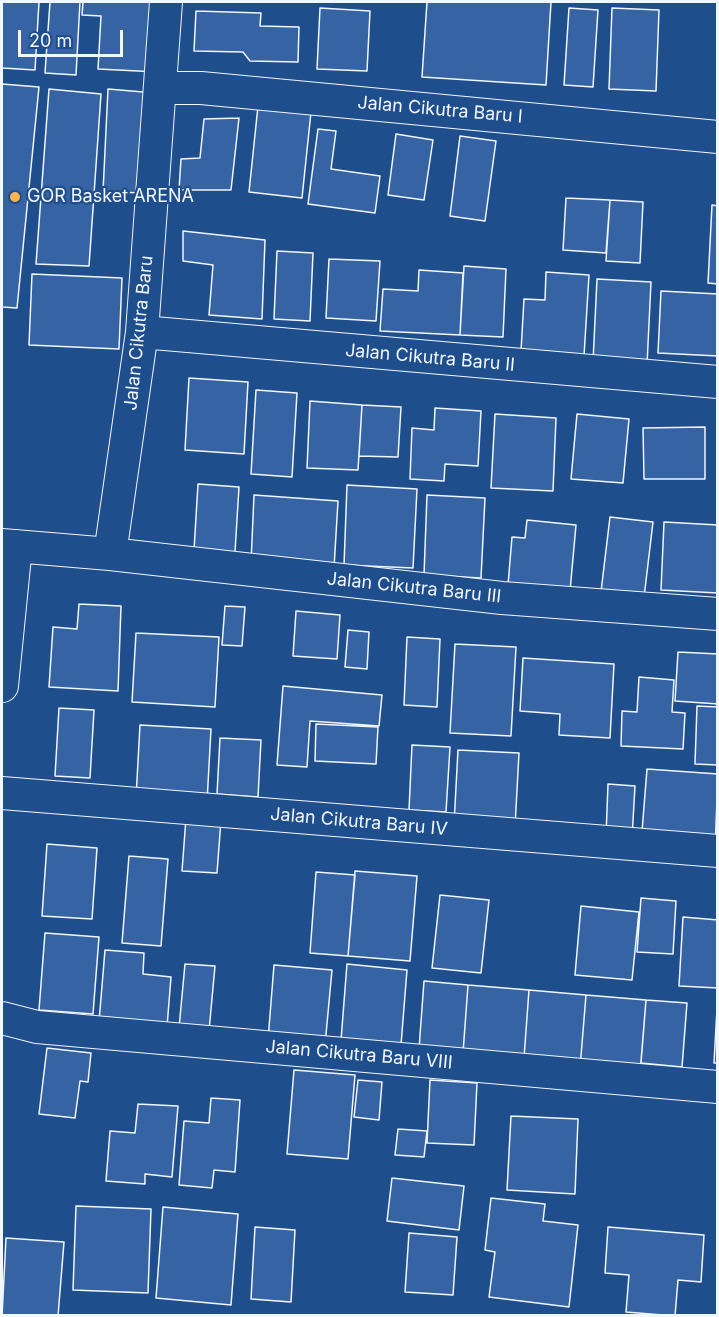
<!DOCTYPE html>
<html>
<head>
<meta charset="utf-8">
<style>
  body { margin:0 }
  #map { position:relative; width:719px; height:1317px; overflow:hidden; background:#1f4e8c; font-family:Inter,sans-serif }
  canvas { display:block }
  .frame { position:absolute; inset:0; border:3px solid #f2f6ff; pointer-events:none }
  .scale { position:absolute; left:18px; top:30px; width:105px; height:27px; box-sizing:border-box; border:3px solid #f2f6ff; border-top:0; padding-left:8px; font-size:18px; line-height:21px; white-space:nowrap; color:#f2f6ff; -webkit-text-stroke:4px #1f4e8c; paint-order:stroke }
</style>
</head>
<body>
<div id="map">
<canvas width="719" height="1317"></canvas>
<div class="frame"></div>
<div class="scale">20 m</div>
</div>
<script>
const c = document.querySelector('canvas').getContext('2d');
c.lineJoin = 'round';
function fill(path, color) {
  c.fillStyle = color;
  c.fill(path, 'evenodd');
}
function poly(rows) {
  const path = new Path2D();
  for (const r of rows) {
    path.moveTo(r[0], r[1]);
    for (let i = 2; i < r.length; i += 2) path.lineTo(r[i], r[i + 1]);
  }
  return path;
}
function stroke(path, color, width, dash) {
  c.strokeStyle = color;
  c.lineWidth = width;
  c.lineCap = dash ? 'butt' : 'round';
  c.setLineDash(dash || []);
  c.stroke(path);
}
function drawText(font, color, halo, rows, align = 'center') {
  c.font = font + ' Inter,sans-serif';
  c.lineWidth = 4.5;
  c.setLineDash([]);
  c.textBaseline = 'middle';
  c.strokeStyle = halo;
  c.fillStyle = color;
  for (const [text, x, y, turn = 0] of rows) {
    c.save();
    c.translate(x, y);
    c.rotate((+turn || 0) * Math.PI / 180);
    c.textAlign = isNaN(turn) ? turn : align;
    if (halo) c.strokeText(text, 0, 0);
    c.fillText(text, 0, 0);
    c.restore();
  }
}
const building = poly([
  [2,2,39,2,35,70,2,68,2,2],
  [50,2,80,2,76,75,45,73,50,2],
  [83,2,162,2,158,72,98,69,101,16,82,15,83,2],
  [427,2,551,2,546,85,422,77,427,2],
  [320,8,370,11,367,71,317,69,320,8],
  [569,8,598,10,593,87,564,85,569,8],
  [612,8,659,10,656,91,609,89,612,8],
  [196,11,261,13,260,26,299,27,298,62,250,61,243,52,194,51,196,11],
  [2,84,39,87,17,308,2,307,2,84],
  [49,89,101,94,89,266,36,264,49,89],
  [108,89,155,93,151,193,103,192,108,89],
  [258,106,311,112,302,198,249,192,258,106],
  [239,118,231,190,179,190,181,159,200,158,204,119,239,118],
  [318,129,336,131,331,169,380,176,375,213,308,204,318,129],
  [396,134,433,140,424,200,388,195,396,134],
  [460,136,496,141,485,221,450,216,460,136],
  [566,198,610,200,606,253,563,250,566,198],
  [610,200,643,202,640,263,606,261,610,200],
  [712,205,718,206,718,284,708,283,712,205],
  [183,231,265,240,262,319,209,315,213,265,183,261,183,231],
  [277,251,313,253,310,321,274,319,277,251],
  [329,259,380,261,376,321,326,318,329,259],
  [464,266,506,269,503,337,460,335,464,266],
  [419,270,463,273,460,335,380,331,383,289,418,291,419,270],
  [546,272,589,275,584,356,521,351,524,299,545,300,546,272],
  [32,274,122,278,119,349,29,345,32,274],
  [597,279,651,282,647,365,593,362,597,279],
  [661,291,718,294,718,356,658,353,661,291],
  [189,378,248,382,244,454,185,450,189,378],
  [256,390,297,393,292,477,251,474,256,390],
  [310,401,362,405,358,470,307,468,310,401],
  [362,405,401,407,398,457,359,456,362,405],
  [435,408,481,411,478,466,445,464,444,481,410,479,412,428,434,430,435,408],
  [495,414,556,418,553,491,491,488,495,414],
  [577,414,629,419,623,483,571,479,577,414],
  [705,427,705,479,644,479,643,428,705,427],
  [198,484,239,487,235,552,194,550,198,484],
  [347,485,417,489,413,568,344,565,347,485],
  [254,495,338,501,334,568,251,563,254,495],
  [427,495,485,498,481,578,424,575,427,495],
  [610,517,653,522,643,606,600,600,610,517],
  [527,520,576,525,570,591,508,585,512,537,525,538,527,520],
  [664,522,718,525,718,593,661,590,664,522],
  [79,604,121,606,118,691,49,687,53,627,77,629,79,604],
  [225,606,245,607,242,646,222,645,225,606],
  [296,611,340,615,337,659,293,656,296,611],
  [348,630,369,632,367,669,345,667,348,630],
  [136,633,219,637,215,707,132,702,136,633],
  [407,637,440,639,437,707,404,705,407,637],
  [455,644,516,647,511,736,450,733,455,644],
  [678,652,718,654,718,704,675,701,678,652],
  [523,658,614,664,610,738,559,735,560,714,520,711,523,658],
  [639,677,674,680,672,712,685,713,683,749,621,746,622,711,637,712,639,677],
  [283,686,382,695,379,726,310,721,307,767,277,765,283,686],
  [697,706,718,707,718,765,695,764,697,706],
  [59,708,94,710,90,778,55,776,59,708],
  [316,724,378,727,376,764,315,761,316,724],
  [140,725,211,729,207,802,136,798,140,725],
  [220,738,261,740,258,797,217,794,220,738],
  [412,745,450,747,446,812,409,810,412,745],
  [458,750,519,753,515,827,454,824,458,750],
  [647,769,718,774,715,850,641,844,647,769],
  [608,784,635,786,632,838,606,836,608,784],
  [186,818,221,820,217,873,182,871,186,818],
  [47,844,97,848,92,919,42,916,47,844],
  [129,856,168,859,161,946,122,943,129,856],
  [355,871,417,876,410,961,348,956,355,871],
  [316,872,355,875,348,956,310,953,316,872],
  [440,895,489,900,481,973,432,968,440,895],
  [641,898,676,901,673,954,637,952,641,898],
  [581,906,639,912,632,980,575,975,581,906],
  [683,917,718,920,718,988,679,986,683,917],
  [45,933,99,937,93,1014,39,1010,45,933],
  [105,950,144,953,143,974,171,977,167,1027,99,1022,105,950],
  [185,964,215,966,209,1031,179,1028,185,964],
  [347,964,407,970,401,1045,341,1040,347,964],
  [274,965,332,970,325,1045,268,1040,274,965],
  [424,981,468,985,463,1053,419,1049,424,981],
  [468,985,529,990,524,1058,463,1053,468,985],
  [529,990,586,995,580,1068,524,1058,529,990],
  [586,995,646,1000,640,1073,580,1068,586,995],
  [646,1000,687,1003,682,1067,641,1063,646,1000],
  [717,1009,718,1009,718,1063,714,1063,717,1009],
  [47,1048,91,1053,88,1082,80,1081,75,1118,39,1114,47,1048],
  [294,1070,355,1075,348,1159,287,1154,294,1070],
  [358,1080,382,1082,379,1120,354,1117,358,1080],
  [430,1080,477,1083,474,1145,427,1143,430,1080],
  [211,1098,240,1100,235,1172,214,1170,212,1188,179,1185,184,1121,209,1123,211,1098],
  [138,1104,178,1106,172,1177,145,1174,145,1184,106,1181,110,1131,135,1133,138,1104],
  [511,1116,578,1119,575,1194,507,1190,511,1116],
  [398,1129,427,1131,424,1157,395,1155,398,1129],
  [392,1178,464,1186,459,1230,387,1221,392,1178],
  [491,1198,545,1204,543,1221,578,1225,569,1307,489,1297,495,1252,485,1250,491,1198],
  [76,1206,151,1209,148,1293,73,1290,76,1206],
  [163,1207,238,1214,231,1305,156,1298,163,1207],
  [255,1227,295,1230,291,1302,251,1299,255,1227],
  [608,1227,704,1235,701,1282,678,1280,675,1316,626,1312,629,1275,605,1273,608,1227],
  [409,1233,457,1237,453,1295,405,1292,409,1233],
  [6,1238,64,1242,58,1316,2,1316,6,1238]
]);
fill(building, '#3563a3');
stroke(building, '#f2f6ff', 1.5);
const street = poly([
  [161,88,201,88,718,137],
  [142,332,718,382],
  [2,545,110,554,502,598,718,614],
  [110,554,142,332,166,2],
  [2,686,16,546],
  [2,793,718,851],
  [2,1018,37,1027,718,1087]
]);
stroke(street, '#f2f6ff', 34);
stroke(street, '#1f4e8c', 32);
for (const [x, y, r, color] of [
  [15,197,6,"#ffb74d"]
]) {
  const dot = new Path2D();
  dot.arc(x, y, r, 0, 2 * Math.PI);
  c.fillStyle = color;
  c.fill(dot);
  stroke(dot, '#1f4e8c', 2);
}
drawText('18px', '#f2f6ff', '#1f4e8c', [
  ["Jalan Cikutra Baru I",440,110,5],
  ["Jalan Cikutra Baru",139,333,-84],
  ["Jalan Cikutra Baru II",430,358,5],
  ["Jalan Cikutra Baru III",414,588,6],
  ["Jalan Cikutra Baru IV",359,822,5],
  ["Jalan Cikutra Baru VIII",359,1055,5]
]);
drawText('18px', '#f2f6ff', '#1f4e8c', [
  ["GOR Basket ARENA",27,197]
], 'left');
</script>
</body>
</html>
